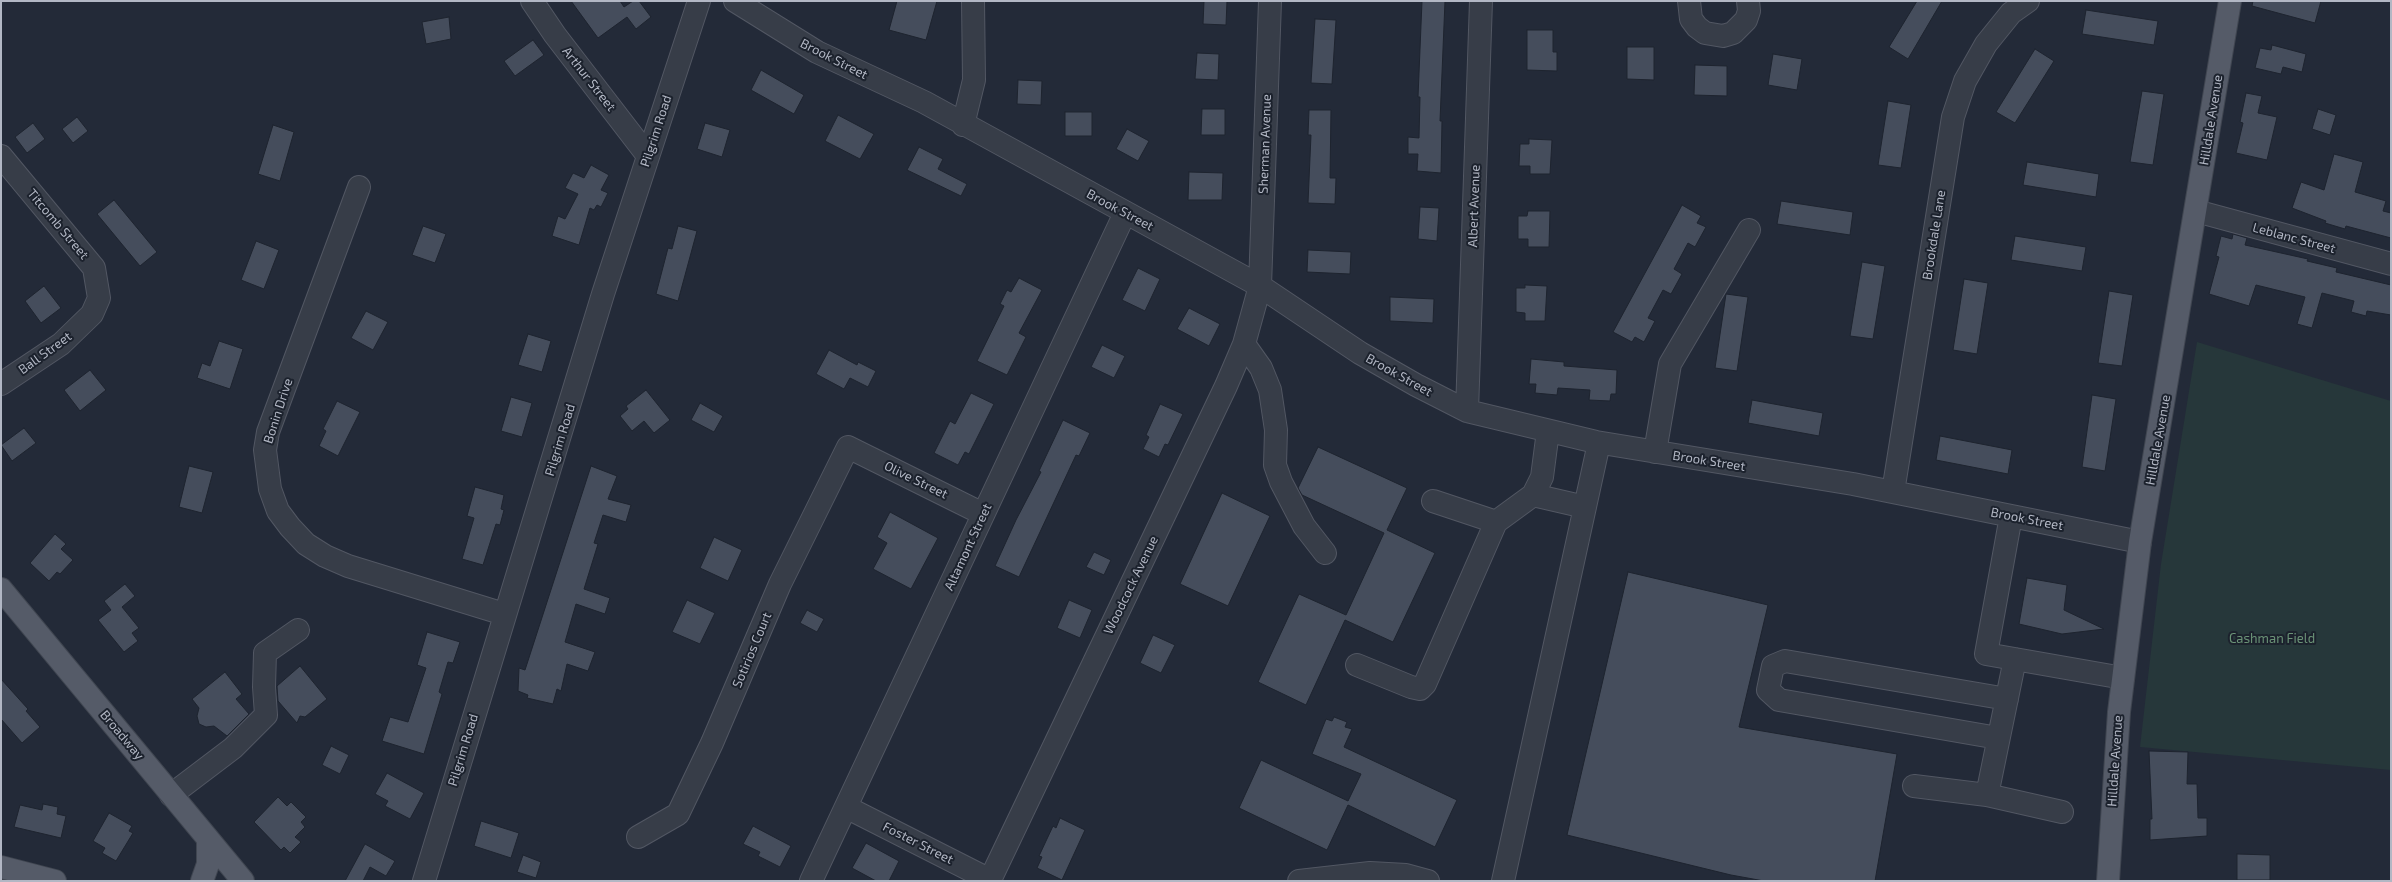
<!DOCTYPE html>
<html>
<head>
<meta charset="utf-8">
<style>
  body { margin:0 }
  #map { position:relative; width:2392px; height:882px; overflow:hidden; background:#232a38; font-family:"Exo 2",sans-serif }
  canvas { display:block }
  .frame { position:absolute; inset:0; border:2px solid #b2b7c4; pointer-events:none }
</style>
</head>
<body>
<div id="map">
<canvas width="2392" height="882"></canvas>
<div class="frame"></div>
</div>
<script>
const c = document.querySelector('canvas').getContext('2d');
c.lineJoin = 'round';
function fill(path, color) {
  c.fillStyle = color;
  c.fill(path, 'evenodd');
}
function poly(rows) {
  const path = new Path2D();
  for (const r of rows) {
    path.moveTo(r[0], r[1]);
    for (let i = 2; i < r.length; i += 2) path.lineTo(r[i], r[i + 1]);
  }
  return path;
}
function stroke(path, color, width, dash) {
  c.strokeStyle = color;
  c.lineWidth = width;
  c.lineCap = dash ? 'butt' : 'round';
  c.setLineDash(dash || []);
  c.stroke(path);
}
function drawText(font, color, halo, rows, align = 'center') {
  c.font = font + ' "Exo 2",sans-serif';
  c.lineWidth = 4;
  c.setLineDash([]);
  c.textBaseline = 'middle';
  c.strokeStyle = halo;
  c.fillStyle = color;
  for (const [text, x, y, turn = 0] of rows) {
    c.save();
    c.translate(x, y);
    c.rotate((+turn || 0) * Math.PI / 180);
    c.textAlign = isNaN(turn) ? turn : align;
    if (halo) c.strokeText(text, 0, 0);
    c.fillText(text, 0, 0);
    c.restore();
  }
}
fill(poly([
  [2197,342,2391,401,2391,770,2140,747,2161,564]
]), '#26373a');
const building = poly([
  [571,1,620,1,624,7,633,1,639,1,651,17,636,29,627,17,598,38,571,1],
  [897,1,937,1,926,40,889,30,897,1],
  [1204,1,1227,1,1226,25,1203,24,1204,1],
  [1422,1,1445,1,1440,121,1442,121,1441,173,1417,171,1418,154,1408,154,1408,137,1419,138,1420,97,1418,97,1422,1],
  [1917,1,1942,1,1908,59,1889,47,1917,1],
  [2253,1,2321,1,2315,23,2252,6,2253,1],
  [2086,10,2158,21,2154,45,2082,34,2086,10],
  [449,17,451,39,426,44,422,22,449,17],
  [1315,19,1336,20,1332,84,1311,83,1315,19],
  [1527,30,1553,30,1553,52,1557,52,1557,71,1527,70,1527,30],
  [533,40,544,55,515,76,504,61,533,40],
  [2272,45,2306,54,2302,72,2283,67,2281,74,2255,68,2260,48,2271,50,2272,45],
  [1627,47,1654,47,1654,80,1627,79,1627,47],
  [2035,49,2054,61,2015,123,1996,112,2035,49],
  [1197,53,1219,54,1218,80,1195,79,1197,53],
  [1773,54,1802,59,1797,90,1768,85,1773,54],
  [1695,65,1727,66,1727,96,1694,95,1695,65],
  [761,70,804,95,794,114,751,90,761,70],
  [1018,80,1042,81,1041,105,1017,104,1018,80],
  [2142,91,2164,94,2153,165,2130,162,2142,91],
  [2246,93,2262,96,2258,113,2277,117,2267,160,2236,153,2243,123,2240,122,2246,93],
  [1888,101,1911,105,1901,168,1878,165,1888,101],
  [1202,109,1225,109,1225,135,1201,135,1202,109],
  [2318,109,2336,115,2330,135,2312,129,2318,109],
  [1309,110,1331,110,1330,178,1336,178,1335,204,1308,203,1311,135,1308,135,1309,110],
  [1065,112,1092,112,1092,136,1065,136,1065,112],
  [838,115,874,134,860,159,825,141,838,115],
  [77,117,88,131,73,143,62,129,77,117],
  [33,123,45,139,27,153,15,137,33,123],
  [705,123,730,130,722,157,697,149,705,123],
  [273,125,294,132,280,181,258,174,273,125],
  [1127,129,1149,141,1138,161,1116,149,1127,129],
  [1529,139,1552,140,1550,174,1530,174,1530,166,1519,166,1520,144,1529,144,1529,139],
  [919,147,943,159,938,169,967,184,961,196,907,170,919,147],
  [2334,154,2363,162,2355,192,2386,201,2383,211,2391,213,2391,238,2346,226,2345,229,2325,223,2326,221,2292,208,2301,182,2324,190,2334,154],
  [2027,162,2099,174,2096,197,2023,185,2027,162],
  [591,165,609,175,601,190,608,193,601,207,597,205,594,210,590,208,579,245,552,236,558,216,565,219,578,194,565,188,573,173,584,178,591,165],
  [1189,172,1223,173,1222,200,1188,200,1189,172],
  [114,200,157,252,140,266,97,214,114,200],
  [1781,201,1853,212,1850,235,1777,224,1781,201],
  [1682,205,1701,216,1697,223,1706,227,1695,247,1688,243,1674,269,1682,274,1671,294,1663,290,1648,318,1655,321,1644,342,1635,337,1632,342,1613,332,1682,205],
  [1420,207,1439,208,1437,241,1418,239,1420,207],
  [1528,211,1550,211,1549,247,1528,247,1528,239,1518,239,1518,216,1527,216,1528,211],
  [423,226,446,234,435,263,412,255,423,226],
  [678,226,697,231,678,301,656,294,668,248,672,249,678,226],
  [2233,234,2247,238,2245,245,2308,259,2307,261,2337,268,2336,272,2391,285,2391,315,2367,311,2366,316,2351,312,2354,301,2322,293,2312,328,2297,324,2305,297,2256,285,2249,306,2209,294,2219,257,2216,256,2221,236,2232,239,2233,234],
  [2015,236,2086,247,2082,271,2011,260,2015,236],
  [256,241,279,250,264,289,241,280,256,241],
  [1308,250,1351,252,1350,274,1307,272,1308,250],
  [1862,262,1885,266,1873,339,1850,336,1862,262],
  [1138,268,1160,279,1145,311,1122,300,1138,268],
  [1019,278,1042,290,1019,333,1026,337,1007,375,977,361,1004,306,1000,304,1007,290,1011,292,1019,278],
  [1964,279,1988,283,1977,354,1953,350,1964,279],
  [1525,285,1547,286,1545,321,1525,321,1525,313,1516,312,1516,288,1525,288,1525,285],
  [44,286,61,308,41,323,25,301,44,286],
  [2109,291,2133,295,2122,366,2098,363,2109,291],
  [1726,294,1748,297,1737,371,1715,368,1726,294],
  [1390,297,1434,299,1433,323,1390,321,1390,297],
  [1189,308,1220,324,1209,346,1177,329,1189,308],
  [366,311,388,322,373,350,351,338,366,311],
  [528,334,551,341,542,372,518,365,528,334],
  [219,341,243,349,230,389,197,378,202,363,210,366,219,341],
  [1102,345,1125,356,1114,378,1091,367,1102,345],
  [829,350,857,365,858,362,876,371,868,387,850,378,844,389,816,374,829,350],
  [1531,359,1564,362,1564,366,1617,370,1616,394,1611,394,1610,401,1589,400,1590,390,1558,388,1557,395,1535,393,1536,384,1529,384,1531,359],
  [90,370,106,390,80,411,64,390,90,370],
  [646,390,670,420,654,433,644,421,632,431,620,416,628,409,626,406,646,390],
  [971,393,994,404,969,454,965,452,958,465,934,453,950,421,955,424,971,393],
  [2092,395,2116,399,2105,471,2082,467,2092,395],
  [511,397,532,403,522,437,501,431,511,397],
  [1752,400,1823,413,1819,436,1748,423,1752,400],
  [337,401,360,412,338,456,319,446,326,431,323,429,337,401],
  [700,403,723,416,714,432,691,420,700,403],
  [1160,404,1183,414,1168,445,1165,444,1159,457,1143,449,1149,437,1146,435,1160,404],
  [1063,420,1090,433,1079,456,1076,455,1019,577,995,566,1016,520,1041,472,1039,471,1063,420],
  [24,428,36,443,12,461,1,445,24,428],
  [1940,436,2012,450,2008,474,1936,460,1940,436],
  [1318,447,1407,488,1387,530,1435,553,1393,642,1345,620,1306,705,1258,682,1299,594,1346,615,1384,533,1302,495,1298,488,1318,447],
  [189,466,213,472,202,513,179,507,189,466],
  [591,466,617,476,608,499,631,505,626,522,603,515,594,543,598,544,584,589,610,598,605,614,576,604,565,642,595,652,588,671,567,664,561,691,557,689,553,704,527,698,528,695,518,691,519,668,525,670,591,466],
  [475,487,504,495,501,509,504,510,500,525,496,524,483,565,462,559,474,518,467,516,475,487],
  [1222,493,1270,516,1228,606,1180,584,1222,493],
  [890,512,938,538,911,589,873,569,887,543,877,537,890,512],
  [55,534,66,544,61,549,73,560,60,574,57,572,49,581,30,563,55,534],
  [714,537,742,550,728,581,700,568,714,537],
  [1094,552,1111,560,1104,575,1086,567,1094,552],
  [1628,572,1768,605,1739,727,1897,754,1875,881,1764,881,1731,875,1567,835,1628,572],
  [2027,578,2067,585,2064,610,2104,629,2062,634,2019,624,2027,578],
  [125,584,135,596,122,607,139,628,132,633,138,641,124,652,98,620,111,610,104,601,125,584],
  [687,600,715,613,700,644,672,632,687,600],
  [1069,600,1092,610,1080,638,1057,628,1069,600],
  [807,610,824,619,817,632,800,623,807,610],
  [427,632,460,642,453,663,448,662,439,692,442,694,424,754,382,741,390,717,408,722,426,668,417,665,427,632],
  [1153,635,1175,645,1161,673,1140,663,1153,635],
  [300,666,327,699,305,717,300,716,297,723,278,701,277,686,300,666],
  [225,672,242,694,236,699,249,714,227,736,214,726,206,727,199,724,197,716,199,708,192,699,225,672],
  [1,679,28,709,26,711,40,727,22,743,1,719,1,679],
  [1334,717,1347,722,1345,727,1352,729,1344,747,1457,800,1435,847,1348,805,1327,850,1239,808,1261,760,1348,801,1361,774,1312,754,1326,719,1332,721,1334,717],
  [331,746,349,755,340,774,322,765,331,746],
  [2149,751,2188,752,2187,784,2197,784,2198,818,2207,818,2207,836,2150,840,2150,819,2152,819,2149,751],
  [387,773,424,793,410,819,385,806,388,801,375,794,387,773],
  [278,797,287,806,291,802,306,817,301,822,305,827,295,837,301,842,290,853,284,847,281,850,254,822,278,797],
  [43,804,58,807,57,814,66,816,61,838,14,827,20,805,42,810,43,804],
  [109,813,132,826,129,831,133,833,116,861,102,853,105,848,93,841,109,813],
  [1060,818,1085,830,1062,880,1037,868,1042,857,1039,856,1053,826,1056,828,1060,818],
  [481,821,519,833,511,858,474,846,481,821],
  [753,826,791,846,780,867,758,856,760,852,743,844,753,826],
  [866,843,899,861,889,881,876,881,852,868,866,843],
  [365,844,395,861,386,876,370,867,363,881,345,881,365,844],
  [2237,854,2270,855,2270,880,2237,880,2237,854],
  [523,855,541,862,536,878,517,872,523,855]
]);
fill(building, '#454d5c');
stroke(building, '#1e242f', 1);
const minor = poly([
  [532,1,555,35,648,156],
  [735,1,817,52,924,102,1260,286,1360,353,1416,385,1467,411,1596,442,1853,484,2140,542],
  [1689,1,1691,19,1697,27,1705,33,1723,36,1733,33,1746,20,1749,11,1748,1],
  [963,125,974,80,973,1],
  [1,156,94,268,99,298,92,314,61,344,1,384],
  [359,187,268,432,265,450,270,489,278,511,290,527,306,544,325,556,348,566,504,614],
  [2196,211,2391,264],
  [1244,344,1261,368,1270,390,1276,430,1275,465,1281,482,1304,526,1325,553],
  [1467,411,1481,1],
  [1655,452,1670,364,1749,230],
  [1893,492,1953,117,1965,81,1986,44,2011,13,2028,1],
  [1533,495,1585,507],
  [1433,501,1496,522],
  [2011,516,1986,654,2123,678],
  [1357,665,1411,687,1420,689,1425,684,1496,522,1533,495,1542,477,1548,431],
  [1998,738,1779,700,1768,690,1773,666,1785,661,2007,699],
  [1914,786,1987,795,2062,812],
  [171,795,233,748,266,715,264,687,265,653,298,630],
  [1987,795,2015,659],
  [846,807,990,880,1226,386,1244,344,1260,286,1270,1],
  [638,837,678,814,712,743,780,584,848,447,983,514],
  [424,881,603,294,699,1],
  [811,881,1125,213],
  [1299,881,1370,873,1406,875,1428,881],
  [1503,881,1599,443]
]);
const major = poly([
  [1,589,243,881],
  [1,867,55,881],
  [202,881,208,864,208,839],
  [2108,881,2119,712,2140,542,2230,1]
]);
stroke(minor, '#525763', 24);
stroke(major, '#404651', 24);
stroke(minor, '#373d48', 22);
stroke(major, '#555b68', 22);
drawText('13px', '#b2b7c4', '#1c222d', [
  ["Brook Street",834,59,27],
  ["Arthur Street",589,79,52],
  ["Hilldale Avenue",2211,120,-81],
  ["Pilgrim Road",656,131,-72],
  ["Sherman Avenue",1265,144,-88],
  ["Albert Avenue",1474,206,-88],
  ["Brook Street",1120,210,28],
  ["Titcomb Street",58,224,50],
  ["Brookdale Lane",1934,235,-81],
  ["Leblanc Street",2294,238,15],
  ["Ball Street",45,353,-36],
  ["Brook Street",1399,375,29],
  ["Bonin Drive",278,411,-72],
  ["Pilgrim Road",560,440,-73],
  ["Hilldale Avenue",2158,440,-80],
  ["Brook Street",1709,461,9],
  ["Olive Street",916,480,26],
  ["Brook Street",2027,519,11],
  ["Altamont Street",968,547,-65],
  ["Woodcock Avenue",1131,585,-64],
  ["Sotirios Court",752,650,-67],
  ["Broadway",122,735,50],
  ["Pilgrim Road",463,750,-73],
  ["Hilldale Avenue",2115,761,-86],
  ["Foster Street",918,843,27]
]);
drawText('13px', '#6b9377', '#1c222d', [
  ["Cashman Field",2272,639]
]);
</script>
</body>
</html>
